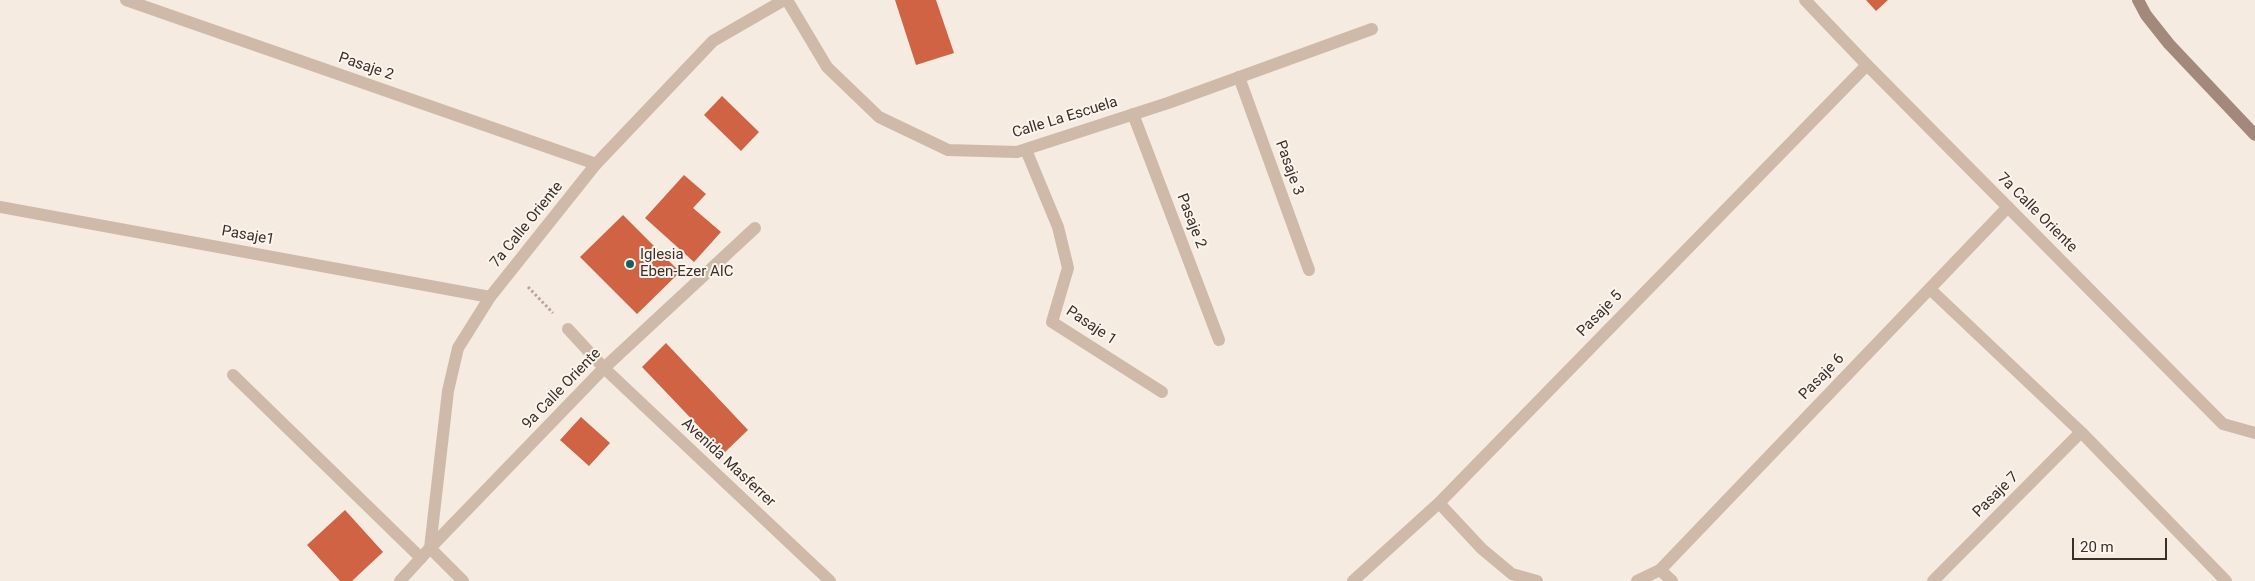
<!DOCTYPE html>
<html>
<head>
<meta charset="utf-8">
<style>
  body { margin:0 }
  #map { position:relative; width:2255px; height:581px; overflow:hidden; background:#f5ebe0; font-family:Roboto,sans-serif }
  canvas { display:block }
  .scale { position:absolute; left:2072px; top:538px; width:95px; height:22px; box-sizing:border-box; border:2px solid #3c2f2a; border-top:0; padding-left:6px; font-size:15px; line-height:18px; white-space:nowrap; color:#3c2f2a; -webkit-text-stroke:4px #fcf5ed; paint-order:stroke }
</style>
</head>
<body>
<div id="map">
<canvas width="2255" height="581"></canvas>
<div class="scale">20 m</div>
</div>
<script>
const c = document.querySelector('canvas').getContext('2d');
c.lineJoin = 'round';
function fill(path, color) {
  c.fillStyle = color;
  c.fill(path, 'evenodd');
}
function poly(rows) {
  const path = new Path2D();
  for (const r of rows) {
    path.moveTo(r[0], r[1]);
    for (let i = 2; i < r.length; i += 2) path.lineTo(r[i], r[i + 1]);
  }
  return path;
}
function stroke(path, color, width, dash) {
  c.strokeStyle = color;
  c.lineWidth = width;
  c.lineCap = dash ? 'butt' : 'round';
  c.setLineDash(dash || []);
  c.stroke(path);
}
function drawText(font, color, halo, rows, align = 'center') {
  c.font = font + ' Roboto,sans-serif';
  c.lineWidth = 4;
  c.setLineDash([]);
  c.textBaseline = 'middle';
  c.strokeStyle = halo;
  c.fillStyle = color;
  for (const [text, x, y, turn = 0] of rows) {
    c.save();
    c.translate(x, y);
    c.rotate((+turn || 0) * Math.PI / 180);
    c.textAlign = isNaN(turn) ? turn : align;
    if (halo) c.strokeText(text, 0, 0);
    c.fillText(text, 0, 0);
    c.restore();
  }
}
fill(poly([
  [895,0,936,0,954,53,916,65],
  [1866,0,1888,0,1876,11],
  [722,96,759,132,741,151,704,115],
  [684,175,706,194,693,208,721,232,694,262,645,218],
  [623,215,680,272,637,314,580,257],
  [666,343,748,430,724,453,642,367],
  [581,417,610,443,589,466,560,440],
  [345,510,383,552,352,581,340,581,307,545]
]), '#cf6344');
stroke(poly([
  [528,287,553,313]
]), '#bba494', 3, [2.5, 2.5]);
stroke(poly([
  [1239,77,1309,270],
  [1133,114,1219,340],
  [1026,150,1058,227,1068,268,1052,322,1162,392]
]), '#cfbaaa', 12);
stroke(poly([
  [126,0,596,164],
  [787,0,827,67,879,117,948,150,1017,152,1168,103,1372,29],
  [0,207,490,297],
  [1931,290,2081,432,2226,581],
  [568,329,604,368,830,581],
  [233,375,421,558],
  [1439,503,1482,549,1512,574,1537,581],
  [1660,570,1672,581],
  [463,581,430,548,604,368,755,228],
  [1353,581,1439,503,1867,65],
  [1637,581,1660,570,2008,207],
  [1933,581,2081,432]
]), '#cfbaaa', 12);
stroke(poly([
  [1805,0,1867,65,2223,424,2255,433],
  [400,581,430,548,448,391,458,348,490,297,596,164,713,41,784,0]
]), '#cfbaaa', 12);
stroke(poly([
  [2138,0,2146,15,2169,44,2255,135]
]), '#a3897b', 12);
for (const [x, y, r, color] of [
  [630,264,5,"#1b5e62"]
]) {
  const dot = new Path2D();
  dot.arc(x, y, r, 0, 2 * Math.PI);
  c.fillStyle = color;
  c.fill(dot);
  stroke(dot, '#fcf5ed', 2);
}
drawText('15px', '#3c2f2a', '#fcf5ed', [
  ["Pasaje 2",366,67,19],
  ["Calle La Escuela",1065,118,-17],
  ["Pasaje 3",1289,168,70],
  ["7a Calle Oriente",2037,213,45],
  ["Pasaje 2",1191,221,69],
  ["7a Calle Oriente",527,225,-51],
  ["Pasaje1",248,236,10],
  ["Pasaje 5",1600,314,-46],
  ["Pasaje 1",1091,326,34],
  ["Pasaje 6",1822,377,-46],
  ["9a Calle Oriente",562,389,-46],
  ["Avenida Masferrer",728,463,43],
  ["Pasaje 7",1996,495,-45]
]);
drawText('15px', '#3c2f2a', '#fcf5ed', [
  ["Iglesia",640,255],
  ["Eben-Ezer AIC",640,272]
], 'left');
</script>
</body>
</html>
